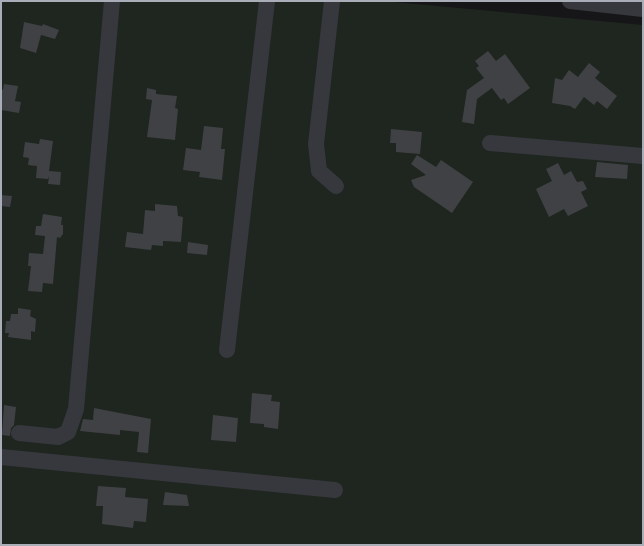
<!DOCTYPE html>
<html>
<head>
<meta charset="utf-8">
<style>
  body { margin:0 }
  #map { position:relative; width:644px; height:546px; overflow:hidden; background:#161618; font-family:Figtree,sans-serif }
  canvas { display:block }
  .frame { position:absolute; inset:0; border:2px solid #a8adb8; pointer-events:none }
</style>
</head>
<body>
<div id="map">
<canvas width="644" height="546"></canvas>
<div class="frame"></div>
</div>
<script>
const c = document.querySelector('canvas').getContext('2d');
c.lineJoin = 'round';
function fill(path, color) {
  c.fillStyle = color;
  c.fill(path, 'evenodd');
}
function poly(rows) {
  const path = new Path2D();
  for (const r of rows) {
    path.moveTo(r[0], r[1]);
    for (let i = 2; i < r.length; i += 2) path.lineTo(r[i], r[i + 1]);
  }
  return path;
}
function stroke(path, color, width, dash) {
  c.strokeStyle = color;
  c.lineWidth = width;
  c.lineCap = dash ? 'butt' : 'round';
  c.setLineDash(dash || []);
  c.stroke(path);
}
fill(poly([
  [1,1,383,1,643,25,643,545,1,545]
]), '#1e261f');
fill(poly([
  [24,22,42,26,43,24,59,30,55,39,41,35,36,53,20,48],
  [488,51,496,61,505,54,530,88,508,104,504,98,501,100,492,88,477,99,474,124,462,122,467,90,484,78,476,68,479,66,475,61],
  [589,63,600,72,595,78,617,96,607,109,597,101,594,105,584,97,575,109,570,106,552,103,555,78,562,80,569,70,578,77],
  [4,84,18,86,15,101,21,102,19,113,1,110,1,89,3,90],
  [147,88,156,90,156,94,177,96,175,108,178,109,175,140,147,137,152,100,146,99],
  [204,126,223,128,221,149,225,149,222,180,199,177,200,172,183,170,186,148,201,150],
  [391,129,422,132,420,154,396,152,396,143,390,143],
  [40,139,53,141,49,171,61,172,60,185,48,184,49,176,48,179,36,178,37,166,28,165,29,158,23,157,25,142,39,144],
  [417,155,436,167,441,160,473,182,452,213,414,187,411,180,426,175,411,164],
  [597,162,628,165,627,179,595,177],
  [558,163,564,175,571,171,577,182,583,181,587,189,581,192,588,206,568,216,564,209,549,217,536,189,552,181,546,169],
  [1,195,12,196,10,207,1,206],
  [155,204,177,206,178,216,183,217,181,242,163,241,163,246,152,245,151,250,125,247,127,232,143,234,145,210,155,211],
  [43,214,62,217,61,225,63,225,63,234,60,238,57,237,53,284,43,283,42,292,28,291,31,266,28,266,29,253,43,254,45,236,35,235,36,226,41,226],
  [188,242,208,245,207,255,187,253],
  [18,308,31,310,30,316,36,319,35,332,31,331,31,340,8,337,9,333,5,333,6,321,10,321,11,314,18,314],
  [252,393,272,395,271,401,280,402,278,429,264,427,264,424,250,423],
  [4,405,16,407,14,425,11,428,10,436,2,435],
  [94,408,151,419,148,453,137,452,139,432,120,430,120,435,80,431,83,419,93,420],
  [213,415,238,418,236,442,211,440],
  [98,486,126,488,125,497,148,499,146,522,134,521,133,528,102,524,103,506,96,506],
  [165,492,187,495,189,506,163,505]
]), '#404145');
stroke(poly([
  [332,1,316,144,319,171,336,186],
  [570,1,643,9],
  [490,143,643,156],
  [227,350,267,1],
  [19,433,58,437,68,432,76,409,112,1],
  [1,457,335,490]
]), '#37383d', 16);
</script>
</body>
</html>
